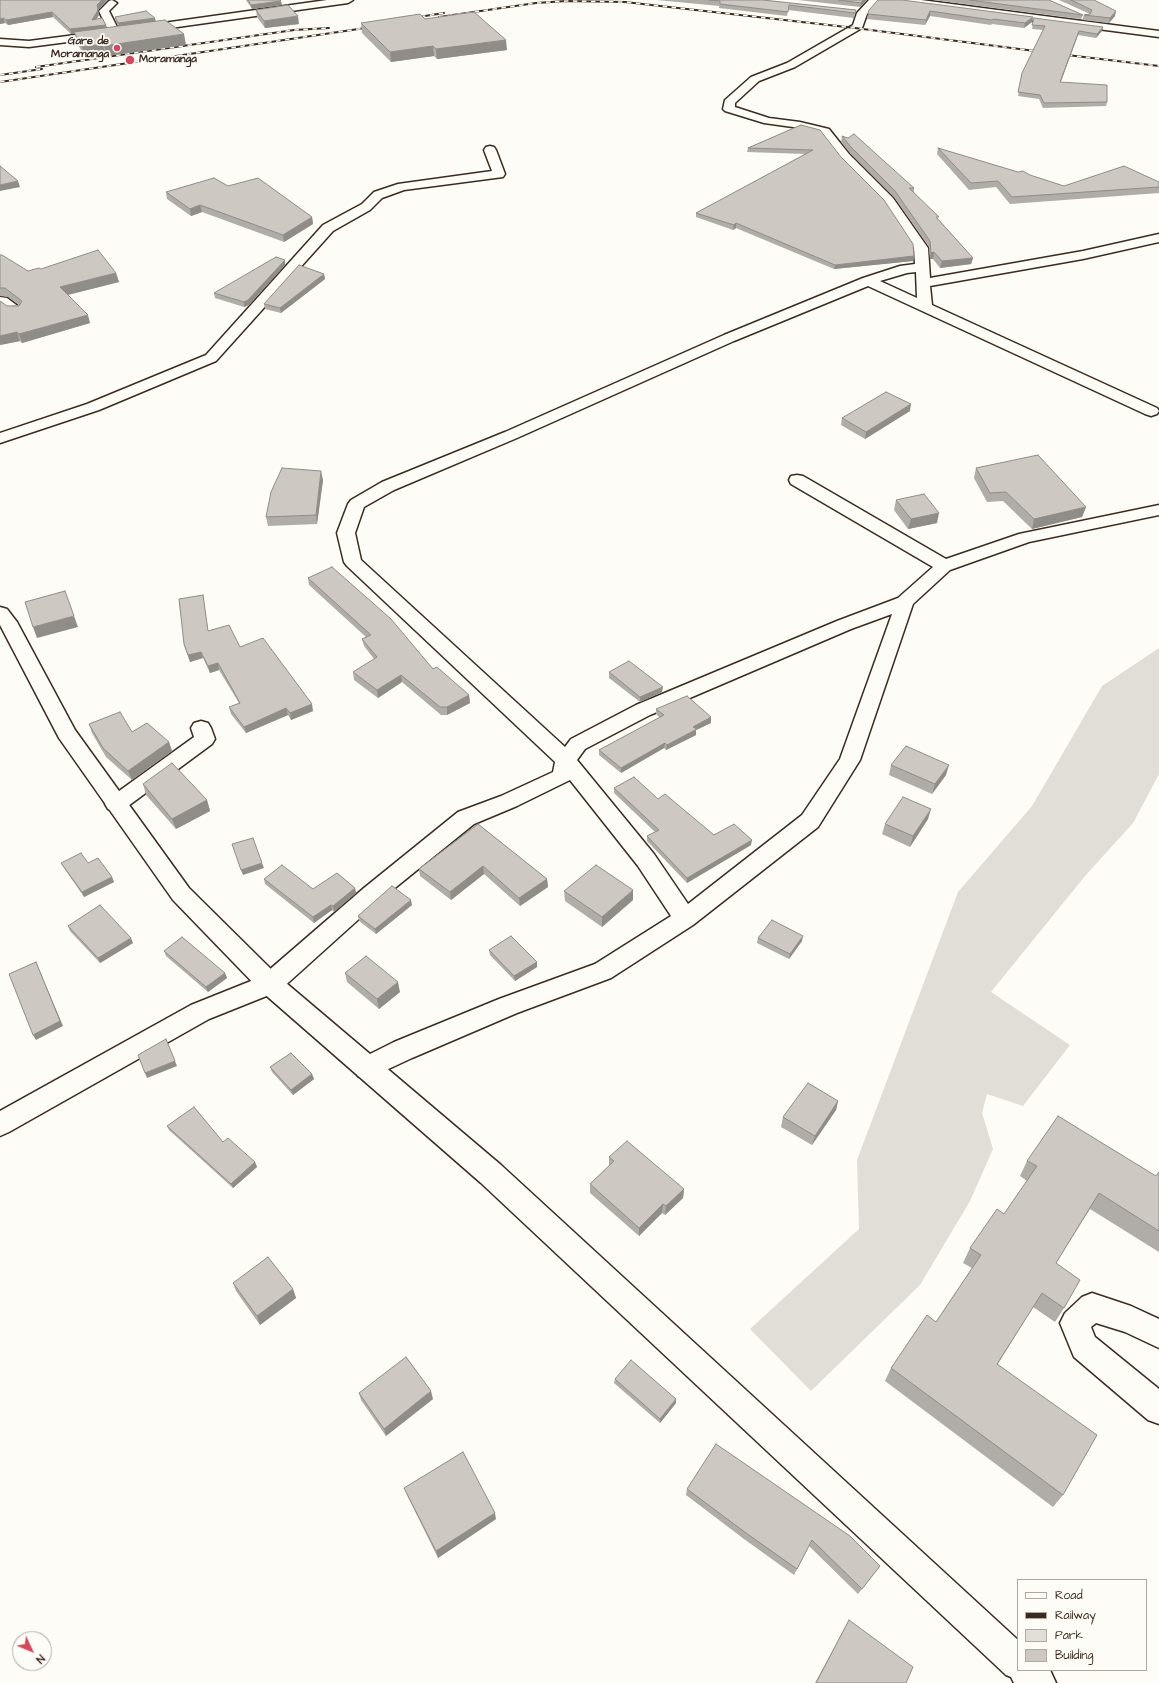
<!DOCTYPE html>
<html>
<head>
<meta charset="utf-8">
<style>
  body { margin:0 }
  #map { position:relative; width:1159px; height:1683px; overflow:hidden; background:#fdfcf7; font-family:"Architects Daughter",sans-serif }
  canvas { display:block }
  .legend { position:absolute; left:1017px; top:1579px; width:130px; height:92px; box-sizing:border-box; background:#fdfcf7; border:1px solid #afa8a0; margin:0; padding:5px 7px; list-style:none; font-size:12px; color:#3b2a1e }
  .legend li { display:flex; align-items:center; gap:8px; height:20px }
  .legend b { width:20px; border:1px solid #afa8a0 }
  .north { position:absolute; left:12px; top:1631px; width:40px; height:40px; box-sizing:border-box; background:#fdfcf7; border:1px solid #afa8a0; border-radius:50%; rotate:134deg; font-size:11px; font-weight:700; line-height:16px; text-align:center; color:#3b2a1e }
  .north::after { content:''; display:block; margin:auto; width:14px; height:18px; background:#d1495b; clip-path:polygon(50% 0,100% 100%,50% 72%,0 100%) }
</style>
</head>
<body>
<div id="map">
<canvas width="1159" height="1683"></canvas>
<ul class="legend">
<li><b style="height:5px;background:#fdfcf7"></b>Road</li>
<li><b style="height:5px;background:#3b2a1e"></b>Railway</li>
<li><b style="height:11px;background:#e1ded7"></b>Park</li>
<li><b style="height:11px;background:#cdc8c2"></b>Building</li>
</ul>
<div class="north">N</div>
</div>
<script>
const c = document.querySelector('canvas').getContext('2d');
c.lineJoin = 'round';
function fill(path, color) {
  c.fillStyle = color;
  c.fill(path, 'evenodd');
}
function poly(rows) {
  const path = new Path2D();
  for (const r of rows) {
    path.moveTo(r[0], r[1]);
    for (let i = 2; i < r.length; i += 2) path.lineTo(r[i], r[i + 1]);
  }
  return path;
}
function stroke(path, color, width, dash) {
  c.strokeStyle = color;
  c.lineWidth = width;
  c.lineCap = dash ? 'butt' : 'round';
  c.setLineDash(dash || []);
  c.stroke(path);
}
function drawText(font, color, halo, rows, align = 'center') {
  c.font = font + ' "Architects Daughter",sans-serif';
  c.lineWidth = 3.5;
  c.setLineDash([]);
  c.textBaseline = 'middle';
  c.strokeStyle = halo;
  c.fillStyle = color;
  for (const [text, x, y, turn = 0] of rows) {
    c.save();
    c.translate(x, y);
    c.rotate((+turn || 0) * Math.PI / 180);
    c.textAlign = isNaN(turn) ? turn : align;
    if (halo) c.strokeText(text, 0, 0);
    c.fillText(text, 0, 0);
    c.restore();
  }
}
fill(poly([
  [1159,648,1159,774,1133,823,1085,876,991,992,1070,1045,1023,1106,987,1094,982,1113,993,1149,970,1201,920,1285,811,1391,750,1329,859,1229,857,1160,958,892,1032,806,1102,686]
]), '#e1ded7');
const minor = poly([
  [112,0,117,3,109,11,120,33,119,35,115,36,111,34,106,37,29,47,0,45,0,39,29,41,106,31,109,32,99,11,109,1,112,0],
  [327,0,353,0,348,3,142,32,137,29,142,26,327,0],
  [869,0,879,0,867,14,862,28,795,67,759,81,735,103,735,107,769,118,800,122,829,129,849,154,893,198,928,248,930,278,1083,251,1159,234,1159,242,1083,259,930,286,932,305,1157,408,1159,411,1157,414,1151,416,1145,414,868,286,734,341,517,438,394,490,364,507,355,533,361,560,565,747,571,739,636,705,837,621,898,598,933,567,791,484,789,480,791,476,797,475,803,476,946,559,1019,534,1159,505,1159,515,1029,542,950,570,913,604,860,760,818,827,693,925,611,978,517,1013,412,1058,367,1079,358,1076,354,1068,358,1060,394,1042,499,999,595,964,671,916,638,866,570,780,517,806,474,824,380,900,279,991,209,1019,9,1132,0,1136,0,1111,191,1005,261,977,364,888,458,812,501,796,553,772,555,762,347,566,344,562,337,533,348,504,351,500,382,482,505,432,724,335,863,278,900,266,915,264,914,248,884,204,841,160,821,133,800,128,764,123,725,111,723,109,725,100,751,77,787,63,853,25,857,13,869,0],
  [916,272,917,298,880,281,907,273,916,272],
  [892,614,840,759,802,815,688,904,654,854,577,760,585,749,650,715,851,629,892,614],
  [894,0,921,0,1159,31,1159,37,899,3,894,0],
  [490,146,494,147,496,150,505,174,503,177,404,190,382,198,370,210,333,231,216,361,99,410,0,443,0,433,87,404,206,355,323,225,362,204,374,192,398,184,492,171,484,150,486,147,490,146],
  [0,297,7,298,23,310,21,313,16,314,11,313,0,306,0,297],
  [201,721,208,723,211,728,215,739,212,744,124,809,116,812,108,809,105,804,108,799,194,737,191,728,194,723,201,721],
  [1092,1293,1131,1306,1159,1319,1159,1348,1125,1332,1096,1323,1091,1327,1095,1337,1159,1389,1159,1424,1148,1420,1074,1357,1060,1323,1065,1313,1082,1297,1092,1293]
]);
const major = poly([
  [0,607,7,609,17,622,75,730,189,888,279,977,501,1165,1018,1640,1018,1670,1050,1670,1056,1683,1014,1683,1011,1677,1006,1675,481,1183,261,991,173,900,59,738,0,625,0,607]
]);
stroke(minor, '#3b2a1e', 3);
stroke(major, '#3b2a1e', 3);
fill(minor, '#fdfcf7');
fill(major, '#fdfcf7');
const rail = poly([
  [439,17,536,3,566,1,625,2,855,28,1043,52],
  [412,18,444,13],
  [1059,54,1159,66],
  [36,67,294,30,329,28],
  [0,75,42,69],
  [0,82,372,27]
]);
stroke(rail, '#3b2a1e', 2);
stroke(rail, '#fdfcf7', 1.5, [4.5]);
fill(poly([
  [0,0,107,0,98,10,99,15,96,19,106,28,118,26,116,21,115,17,156,21,186,45,107,56,105,54,85,57,77,43,75,34,71,34,53,17,8,25,5,23,0,24],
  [246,0,280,0,282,5,252,9],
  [657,0,763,0,856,10,854,18,788,10,787,16,719,8,719,6],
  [798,0,867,0,860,7],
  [878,0,1033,17,1032,22,1024,28,992,24,991,25,930,16,925,25,867,19,868,14],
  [933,0,1049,0,1083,15,1081,19],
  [1059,0,1094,0,1115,16,1109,23,1082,20,1084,15,1090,14],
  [256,10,299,24,265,28,257,17],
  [1034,18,1102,31,1096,38,1078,35,1060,83,1107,102,1106,106,1043,108,1039,99,1018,96,1022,73,1043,30,1032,29],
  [425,19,507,50,437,59,434,56,391,62,362,33,361,23],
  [801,125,914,256,913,261,834,269,736,228,733,230,696,217,696,213,805,154,747,152,748,148],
  [842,136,914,188,914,193,938,219,973,258,971,264,940,268,933,259,930,259,929,247,894,197,850,153,841,142],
  [938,148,1064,186,1159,182,1159,193,1010,204,996,187,969,190,937,154],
  [228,186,312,217,313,224,284,242,202,212,191,216,167,199,166,192],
  [0,255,28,271,41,269,116,273,119,282,68,295,90,323,22,343,20,341,0,345,0,301,7,306,19,305,8,297,0,296],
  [285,265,249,305,244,307,215,298,214,293],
  [324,274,325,279,281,313,265,309,264,304],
  [910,411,865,439,841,425,842,418],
  [976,468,1086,507,1082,517,1032,529,1003,501,987,502,974,478],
  [323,480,317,524,268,526,266,517],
  [896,500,937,523,908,529,894,510],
  [308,578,433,669,469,695,470,703,447,715,441,715,402,682,378,698,354,680,353,672,374,659,364,646,362,639,366,637,309,585],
  [203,595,204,602,208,631,240,647,313,711,291,720,288,715,246,733,231,714,229,707,239,703,219,670,210,673,203,658,190,662,186,651,184,644],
  [609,672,662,692,640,702,609,678],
  [656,709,711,723,696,730,696,735,666,750,664,748,621,773,599,755,599,750,660,718,656,714],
  [89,724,132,732,169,742,172,751,132,780,106,757,92,733],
  [891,765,946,775,932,794,889,775],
  [143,784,207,800,210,811,176,829,146,795],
  [614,788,658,799,714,835,751,845,687,883,647,841,647,836,655,832,614,793],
  [928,819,910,847,882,834,885,824],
  [478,824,547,879,548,887,520,906,484,874,451,900,420,876,419,869],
  [61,863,112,877,114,882,84,897,64,868],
  [264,879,313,889,355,888,356,893,334,912,332,910,314,923,265,884],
  [564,891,633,900,602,927,565,901],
  [412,905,376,934,359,921,358,916],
  [68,926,133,943,100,963,70,931],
  [758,938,802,941,789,959,757,943],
  [489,950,537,962,537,967,515,981,490,955],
  [164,951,225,973,227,978,208,992,166,956],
  [345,973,400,992,379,1009,347,982],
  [270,1067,312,1074,314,1079,293,1095,272,1072],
  [838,1101,836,1110,812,1145,781,1127,783,1117],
  [167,1126,223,1142,255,1162,257,1167,233,1188,169,1130],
  [609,1157,684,1189,683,1198,665,1215,662,1213,639,1236,590,1193,590,1184,609,1166],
  [1027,1161,1156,1176,1159,1171,1159,1252,1090,1209,1056,1263,1064,1308,1055,1322,1033,1307,998,1364,1063,1495,1053,1507,885,1381,891,1368,936,1322,972,1268,963,1263,970,1248,1004,1214,1027,1181,1020,1176],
  [233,1283,293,1289,296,1298,260,1325,236,1291],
  [615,1379,676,1403,660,1423,614,1383],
  [359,1393,433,1399,386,1436,361,1400],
  [404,1488,496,1519,438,1558,407,1495],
  [687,1489,880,1566,876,1571,858,1594,809,1546,794,1575,744,1539,686,1495],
  [849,1620,906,1683,815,1683]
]), '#b0aca7');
fill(poly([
  [102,0,107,0,98,10,99,15,93,25,92,20,97,5],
  [863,0,867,0,860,7,861,3],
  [281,1,282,5,252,9,251,5],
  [930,11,930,16,925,25,926,20],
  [1116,11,1115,16,1109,23,1110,18],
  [52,12,53,17,8,25,6,20],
  [298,16,299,24,265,28,264,21],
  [1033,17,1032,22,1024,28,1025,23],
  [3,18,5,23,0,24,0,19],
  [155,18,156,22,119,27,118,23],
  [106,25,107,30,71,34,70,29],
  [1103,27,1102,31,1096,38,1097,34],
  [1079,31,1078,35,1059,87,1060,82],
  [184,34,186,45,107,56,104,46],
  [506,40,507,50,437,59,436,49],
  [103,44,105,54,85,57,82,47],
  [433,46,434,56,391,62,390,52],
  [18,181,20,187,0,191,0,185],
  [200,205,202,212,191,216,190,209],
  [312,217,313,224,284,242,283,235],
  [736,223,736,228,733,230,734,225],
  [934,252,933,259,930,259,931,253],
  [914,256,913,261,834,269,835,265],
  [973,258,971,264,940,268,942,261],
  [285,260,285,265,249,305,244,307,244,302],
  [116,273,119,282,63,296,60,287],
  [324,274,325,279,281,313,280,308],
  [88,315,90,323,22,343,19,334],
  [17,332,20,341,0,345,0,336],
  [911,404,910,411,865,439,866,432],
  [321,471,323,480,317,524,316,515],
  [1086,507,1082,517,1032,529,1034,519],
  [939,513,937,523,908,529,911,519],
  [74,616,78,627,37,638,33,627],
  [201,652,203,658,190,662,188,655],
  [218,663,219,670,210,673,208,666],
  [401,675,402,682,378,698,377,690],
  [663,687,662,692,640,702,640,697],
  [469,695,470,703,447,715,447,707],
  [312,704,313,711,291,720,290,713],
  [286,708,288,715,246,733,244,727],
  [711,717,711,723,696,730,696,735,666,750,667,745,693,727],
  [169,742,172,751,132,780,128,771],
  [665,743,664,748,621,773,621,768],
  [949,765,946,775,932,794,935,784],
  [207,800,210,811,176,829,172,819],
  [931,809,928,819,910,847,913,836],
  [752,840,751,845,687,883,687,878],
  [262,863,264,868,243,875,241,870],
  [483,866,484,874,451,900,450,892],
  [112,877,114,882,84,897,82,892],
  [547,879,548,887,520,906,519,898],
  [355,888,356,893,334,912,333,906],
  [633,890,633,900,602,927,602,917],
  [411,900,412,905,376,934,375,929],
  [331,905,332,910,314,923,313,917],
  [803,936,802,941,789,959,790,954],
  [131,938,133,943,100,963,98,958],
  [36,962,63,1026,36,1040,33,1035],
  [537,962,537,967,515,981,514,976],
  [225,973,227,978,208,992,206,987],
  [398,982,400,992,379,1009,377,999],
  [175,1061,177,1066,147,1078,145,1073],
  [312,1074,314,1079,293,1095,291,1090],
  [838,1101,836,1110,812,1145,815,1136],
  [255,1162,257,1167,233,1188,231,1184],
  [684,1189,683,1198,665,1215,666,1206],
  [663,1204,662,1213,639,1236,639,1228],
  [293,1289,296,1298,260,1325,257,1316],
  [431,1391,433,1399,386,1436,384,1429],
  [676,1399,676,1403,660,1423,660,1419],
  [495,1513,496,1519,438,1558,436,1551]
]), '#908c88');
const building = poly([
  [0,0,102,0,97,5,98,10,92,20,102,18,106,25,70,29,52,12,6,20,3,18,0,19,0,0],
  [248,0,280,0,281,1,251,5,248,0],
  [709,0,763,0,856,10,855,13,789,5,788,12,720,4,720,1,709,0],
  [839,0,863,0,861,3,839,0],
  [878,0,902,0,1033,17,1025,23,993,19,992,20,930,11,926,20,868,14,869,10,878,0],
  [970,0,1049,0,1083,15,970,0],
  [1071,0,1094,0,1116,11,1110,18,1084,15,1090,14,1092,10,1071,0],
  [288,5,298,16,264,21,256,10,288,5],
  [146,11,155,18,118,23,115,17,146,11],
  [474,12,506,40,436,49,433,46,390,52,361,23,420,14,425,19,474,12],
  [1034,18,1103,27,1097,34,1079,31,1060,82,1107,85,1107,102,1044,103,1040,95,1018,92,1022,73,1045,26,1032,25,1034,18],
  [165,20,184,34,104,46,103,44,82,47,74,32,165,20],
  [801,125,820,130,841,157,884,200,913,244,914,256,835,265,736,223,734,225,696,213,813,150,748,148,801,125],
  [854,134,914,188,909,188,939,217,936,217,973,258,942,261,934,252,931,253,930,241,895,191,851,147,842,136,848,138,854,134],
  [938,148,1018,172,1023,171,1030,175,1064,186,1124,166,1159,182,1159,187,1012,197,998,181,971,183,938,148],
  [0,166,18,181,0,185,0,166],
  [214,178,228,186,258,178,312,217,283,235,200,205,190,209,166,192,214,178],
  [98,250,116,273,60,287,88,315,19,334,17,332,0,336,0,301,7,306,19,306,22,301,5,288,0,288,0,255,2,255,28,271,39,268,41,269,98,250],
  [276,257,285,260,248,300,244,302,214,293,276,257],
  [299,265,324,274,280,308,264,304,299,265],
  [886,392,911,404,866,432,842,418,886,392],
  [1038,455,1086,507,1034,519,1006,492,990,493,976,468,1038,455],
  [282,468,321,471,316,515,266,517,271,492,282,468],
  [924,494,939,513,911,519,896,500,924,494],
  [332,567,391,619,433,669,437,667,469,695,447,707,440,707,401,675,377,690,353,672,377,657,362,639,371,635,308,578,332,567],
  [65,591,74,616,33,627,25,602,65,591],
  [203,595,208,631,229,625,240,647,263,638,312,704,290,713,286,708,244,727,229,707,240,703,218,663,208,666,201,652,188,655,184,644,179,599,203,595],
  [629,661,663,687,640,697,609,672,629,661],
  [687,696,711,717,693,727,697,729,667,745,665,743,621,768,599,750,664,715,656,709,687,696],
  [120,712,132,732,147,723,169,742,128,771,103,748,89,724,120,712],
  [906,746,949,765,935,784,891,765,906,746],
  [172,763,207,800,172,819,143,784,172,763],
  [634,777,658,799,665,794,714,835,734,824,752,840,687,878,647,836,659,830,614,788,634,777],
  [903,797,931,809,913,836,885,824,903,797],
  [478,824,547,879,519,898,483,866,450,892,419,869,478,824],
  [253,838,262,863,241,870,232,844,253,838],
  [81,853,88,863,98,858,112,877,82,892,61,863,81,853],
  [282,865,313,889,337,873,355,888,333,906,331,905,313,917,264,879,282,865],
  [596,865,633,890,602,917,564,891,596,865],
  [392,886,411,900,375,929,358,916,392,886],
  [100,905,131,938,98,958,68,926,100,905],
  [772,920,803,936,790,954,758,938,772,920],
  [511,936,537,962,514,976,489,950,511,936],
  [182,937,225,973,206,987,164,951,182,937],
  [366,956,398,982,377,999,345,973,366,956],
  [36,962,60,1021,33,1035,9,974,36,962],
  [166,1039,175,1061,145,1073,138,1055,166,1039],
  [291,1053,312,1074,291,1090,270,1067,291,1053],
  [808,1083,838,1101,815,1136,783,1117,808,1083],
  [194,1107,223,1142,228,1138,255,1162,231,1184,167,1126,194,1107],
  [1058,1116,1156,1176,1159,1172,1159,1231,1099,1193,1056,1263,1080,1280,1064,1308,1042,1293,997,1364,1097,1435,1063,1495,891,1368,927,1315,936,1322,981,1255,970,1248,997,1209,1004,1214,1037,1166,1027,1161,1058,1116],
  [627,1141,684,1189,666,1206,663,1204,639,1228,590,1184,614,1161,609,1157,627,1141],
  [268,1257,293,1289,257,1316,233,1283,268,1257],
  [406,1357,431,1391,384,1429,359,1393,406,1357],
  [631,1360,676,1399,660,1419,615,1379,631,1360],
  [716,1444,850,1536,880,1566,862,1589,812,1540,797,1569,746,1533,687,1489,716,1444],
  [463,1452,495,1513,436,1551,404,1488,463,1452],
  [849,1620,913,1667,906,1683,816,1683,849,1620]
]);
fill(building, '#cdc8c2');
stroke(building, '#908c88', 1);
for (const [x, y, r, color] of [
  [117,48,4,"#d1495b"],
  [130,60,5,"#d1495b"]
]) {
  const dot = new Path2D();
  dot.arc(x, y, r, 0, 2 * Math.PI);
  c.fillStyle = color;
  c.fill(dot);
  stroke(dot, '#fdfcf7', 1.5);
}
drawText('bold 11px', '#3b2a1e', '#fdfcf7', [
  ["Gare de",109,42],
  ["Moramanga",109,55],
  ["Moramanga",139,60,"left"]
], 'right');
</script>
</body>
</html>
